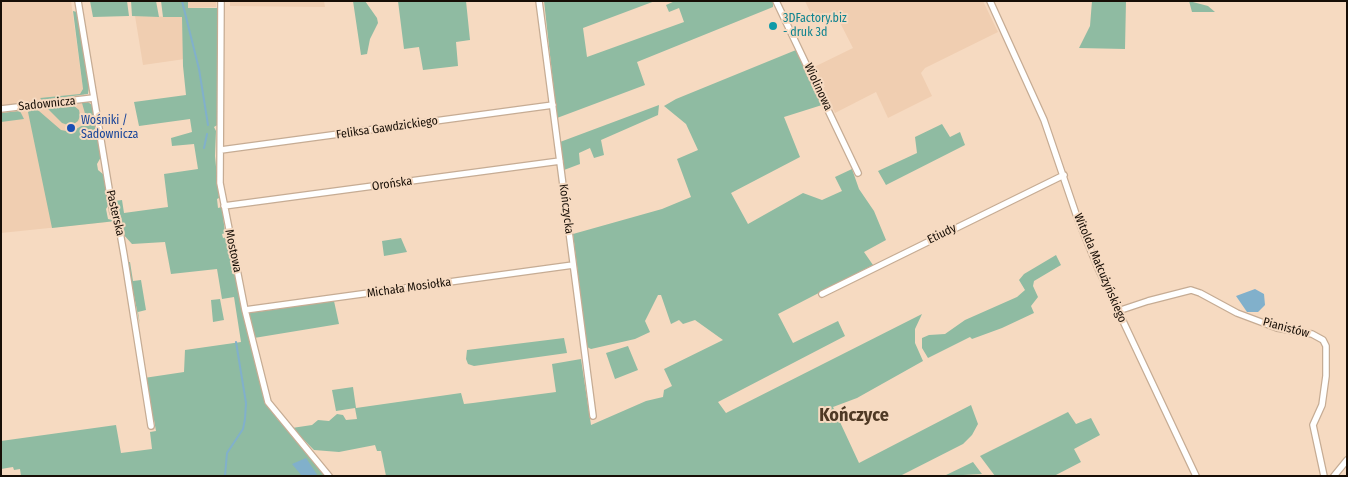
<!DOCTYPE html>
<html>
<head>
<meta charset="utf-8">
<style>
  body { margin:0 }
  #map { position:relative; width:1348px; height:477px; overflow:hidden; background:#f6dac1; font-family:"Fira Sans Condensed",sans-serif }
  canvas { display:block }
  .frame { position:absolute; inset:0; border:2px solid #170e06; pointer-events:none }
</style>
</head>
<body>
<div id="map">
<canvas width="1348" height="477"></canvas>
<div class="frame"></div>
</div>
<script>
const c = document.querySelector('canvas').getContext('2d');
c.lineJoin = 'round';
function fill(path, color) {
  c.fillStyle = color;
  c.fill(path, 'evenodd');
}
function poly(rows) {
  const path = new Path2D();
  for (const r of rows) {
    path.moveTo(r[0], r[1]);
    for (let i = 2; i < r.length; i += 2) path.lineTo(r[i], r[i + 1]);
  }
  return path;
}
function stroke(path, color, width, dash) {
  c.strokeStyle = color;
  c.lineWidth = width;
  c.lineCap = dash ? 'butt' : 'round';
  c.setLineDash(dash || []);
  c.stroke(path);
}
function drawText(font, color, halo, rows, align = 'center') {
  c.font = font + ' "Fira Sans Condensed",sans-serif';
  c.lineWidth = 4;
  c.setLineDash([]);
  c.textBaseline = 'middle';
  c.strokeStyle = halo;
  c.fillStyle = color;
  for (const [text, x, y, turn = 0] of rows) {
    c.save();
    c.translate(x, y);
    c.rotate((+turn || 0) * Math.PI / 180);
    c.textAlign = isNaN(turn) ? turn : align;
    if (halo) c.strokeText(text, 0, 0);
    c.fillText(text, 0, 0);
    c.restore();
  }
}
fill(poly([
  [1,1,71,1,83,89,107,222,1,233],
  [188,1,216,1,216,7,188,8],
  [230,1,324,1,325,7,230,6],
  [805,1,983,1,998,32,925,68,921,73,932,96,888,118,876,92,835,113,822,87,825,87,821,78,815,75,812,68,853,48,834,11,814,20],
  [135,16,182,17,192,58,143,65]
]), '#f0ceb1');
fill(poly([
  [90,1,127,1,129,16,93,17],
  [131,1,156,1,159,17,132,16],
  [161,1,188,1,188,8,218,8,217,92,219,124,214,127,216,131,215,156,219,198,217,199,218,208,222,207,225,233,222,234,223,238,227,237,234,264,263,396,278,420,307,450,325,476,21,476,20,469,14,470,13,467,1,469,1,441,116,425,121,453,152,449,150,432,156,431,154,420,151,416,144,378,184,372,185,350,241,342,234,297,222,299,217,269,171,274,165,242,132,244,122,233,117,215,115,201,122,200,124,213,168,207,164,174,198,169,194,144,172,146,171,138,192,132,190,119,139,126,134,102,186,95,183,66,182,17,163,17],
  [353,1,365,1,377,18,378,23,370,39,367,54,361,55],
  [398,1,466,1,470,40,456,42,458,66,423,70,419,47,404,49],
  [544,1,655,1,583,28,587,57,684,22,679,8,669,12,666,5,675,1,773,1,773,7,637,62,645,85,557,118],
  [1092,1,1126,1,1125,49,1079,48,1090,26],
  [1189,1,1208,6,1215,12,1192,12],
  [73,11,77,12,89,87,88,94,42,100,40,98,80,94,83,89],
  [796,50,822,105,784,117,800,157,731,193,748,224,803,193,822,200,842,191,835,177,852,169,859,189,874,211,886,240,864,252,873,265,778,314,793,343,838,321,845,336,718,402,726,413,922,314,915,329,915,343,923,361,857,398,833,407,859,463,971,405,978,424,972,435,963,444,900,476,386,476,381,451,377,451,375,445,339,452,314,450,292,428,312,425,318,420,329,421,337,414,343,415,346,420,357,419,355,408,336,411,332,390,353,387,356,408,461,393,464,404,473,403,556,392,552,364,581,359,591,425,646,401,663,397,664,390,672,386,664,369,723,340,695,320,683,324,679,320,671,324,661,295,658,295,645,321,650,332,635,339,591,349,587,347,573,234,662,209,691,197,677,159,698,150,686,124,664,106,676,99],
  [88,102,92,105,101,157,97,164,98,170,104,175,109,204,106,209,108,219,116,221,52,228,28,112,32,109,39,111,61,130,71,132,83,125,86,117,82,103],
  [73,105,79,110,80,116,78,121,71,126,62,123,46,107],
  [659,105,658,115,601,140,604,155,594,158,590,148,579,153,580,164,564,170,560,142],
  [20,111,24,119,1,122,1,113],
  [942,124,950,137,960,132,965,145,886,185,878,171,917,153,915,137],
  [401,238,407,252,384,256,382,241],
  [1056,255,1061,265,1034,281,1033,286,1038,297,1031,306,1034,313,1002,328,972,339,970,337,928,358,922,348,922,338,929,335,945,334,965,320,1017,297,1025,290,1019,280,1024,274],
  [127,262,130,262,133,281,141,280,146,310,138,312,140,325],
  [220,299,224,320,213,322,211,300],
  [334,301,339,324,254,338,249,313],
  [564,338,567,353,474,366,468,364,466,359,467,350],
  [628,346,638,370,615,379,606,353],
  [1068,412,1076,424,1091,418,1100,435,1074,449,1081,462,1054,476,995,476,980,456],
  [973,462,982,474,944,476]
]), '#8fbba2');
fill(poly([
  [1255,289,1264,294,1265,305,1258,312,1247,312,1236,296],
  [306,458,318,476,302,476,292,464]
]), '#81b0cb');
stroke(poly([
  [182,1,199,69,208,125],
  [204,148,207,134],
  [225,476,227,453,243,429,245,419,246,403,236,342]
]), '#81b0cb', 2);
const minor = poly([
  [78,1,113,213,118,221,124,255,151,426],
  [221,1,220,183,245,310,268,402,329,476],
  [539,1,593,416],
  [776,1,858,173],
  [990,1,1044,120,1077,217,1098,268,1196,476],
  [1,109,93,98],
  [221,150,553,105],
  [224,206,560,161],
  [822,294,1064,175],
  [245,310,573,265],
  [1118,311,1148,301,1191,290,1200,293,1237,313,1277,328,1312,334,1323,340,1326,346,1326,376,1322,405,1313,425,1324,476],
  [1334,476,1347,460]
]);
stroke(minor, '#c6ac94', 8);
stroke(minor, '#fff', 5.5);
for (const [x, y, r, color] of [
  [773,26,5,"#0f9aa8"],
  [71,128,5,"#1a4fb4"]
]) {
  const dot = new Path2D();
  dot.arc(x, y, r, 0, 2 * Math.PI);
  c.fillStyle = color;
  c.fill(dot);
  stroke(dot, '#f6dac1', 2);
}
drawText('12px', '#0d838f', '#f6dac1', [
  ["3DFactory.biz",783,19],
  ["- druk 3d",783,33]
], 'left');
drawText('12px', '#170e06', '#f6dac1', [
  ["Wiolinowa",818,87,65],
  ["Sadownicza",47,104,-6],
  ["Feliksa Gawdzickiego",387,128,-8],
  ["Orońska",392,184,-8],
  ["Kończycka",566,209,83],
  ["Pasterska",115,213,77],
  ["Etiudy",942,234,-26],
  ["Mostowa",233,251,78],
  ["Witolda Małcużyńskiego",1100,268,67],
  ["Michała Mosiołka",409,288,-8],
  ["Pianistów",1286,328,15]
]);
drawText('12px', '#164399', '#f6dac1', [
  ["Wośniki /",81,121],
  ["Sadownicza",81,135]
], 'left');
drawText('bold 18px', '#4f3924', '#f6dac1', [
  ["Kończyce",854,416]
]);
</script>
</body>
</html>
